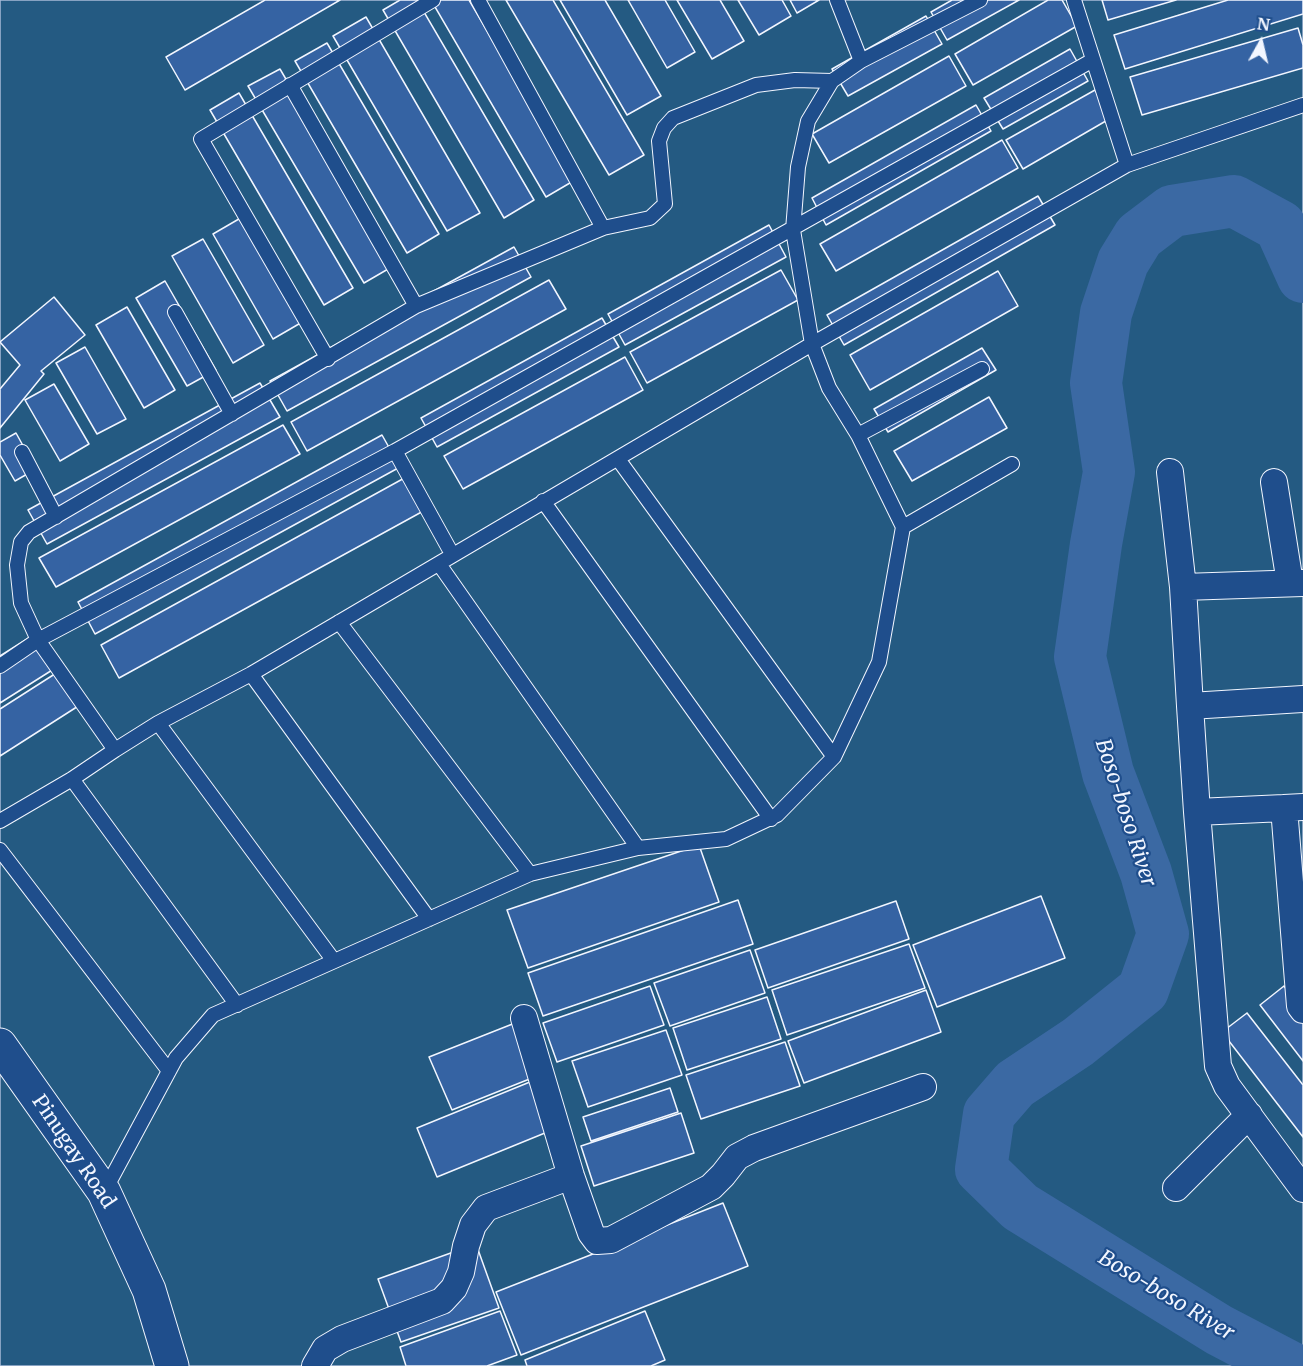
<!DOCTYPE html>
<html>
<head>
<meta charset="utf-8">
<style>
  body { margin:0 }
  #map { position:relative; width:1303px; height:1366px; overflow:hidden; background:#1f4e8c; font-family:Merriweather,serif }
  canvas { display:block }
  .north { position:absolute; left:1231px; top:12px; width:60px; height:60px; -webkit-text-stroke:4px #1f4e8c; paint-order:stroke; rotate:8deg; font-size:16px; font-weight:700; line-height:24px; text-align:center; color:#f2f6ff }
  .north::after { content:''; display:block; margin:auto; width:21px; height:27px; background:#f2f6ff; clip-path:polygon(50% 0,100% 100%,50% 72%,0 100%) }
</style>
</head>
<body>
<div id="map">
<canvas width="1303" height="1366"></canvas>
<div class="north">N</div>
</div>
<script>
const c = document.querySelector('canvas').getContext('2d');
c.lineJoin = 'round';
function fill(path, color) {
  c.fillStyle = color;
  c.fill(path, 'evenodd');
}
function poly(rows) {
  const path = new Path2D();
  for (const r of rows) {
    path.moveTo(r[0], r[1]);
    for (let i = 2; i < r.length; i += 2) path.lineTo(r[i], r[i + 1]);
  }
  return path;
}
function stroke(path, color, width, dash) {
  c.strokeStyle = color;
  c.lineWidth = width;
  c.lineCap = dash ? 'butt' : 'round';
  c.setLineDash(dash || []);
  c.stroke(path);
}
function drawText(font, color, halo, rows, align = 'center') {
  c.font = font + ' Merriweather,serif';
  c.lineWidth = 4.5;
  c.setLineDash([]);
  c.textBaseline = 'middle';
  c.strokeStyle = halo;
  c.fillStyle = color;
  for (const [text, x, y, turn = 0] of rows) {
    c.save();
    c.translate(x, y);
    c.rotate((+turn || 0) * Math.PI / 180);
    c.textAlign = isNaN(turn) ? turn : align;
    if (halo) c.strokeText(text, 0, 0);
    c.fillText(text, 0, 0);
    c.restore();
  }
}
const green = poly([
  [0,0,1303,0,1303,1366,0,1366,0,0]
]);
fill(green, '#245a82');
stroke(green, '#a8bbd7', 1.5);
stroke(poly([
  [1288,1366,1219,1330,1020,1207,981,1169,989,1114,1015,1084,1078,1042,1143,990,1163,934,1146,873,1108,773,1080,657,1096,544,1109,472,1096,383,1106,313,1123,262,1139,236,1172,211,1234,201,1280,226,1303,277]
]), '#3b69a3', 52);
const building = poly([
  [265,0,340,0,185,90,166,57,265,0],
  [400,0,417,0,534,200,504,218,383,10,400,0],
  [431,0,469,0,575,180,546,197,431,0],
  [506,0,553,0,644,155,609,175,506,0],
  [560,0,605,0,661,96,627,115,560,0],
  [628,0,665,0,695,52,667,68,628,0],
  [677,0,720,0,744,41,712,59,677,0],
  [738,0,782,0,791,16,759,35,738,0],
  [790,0,819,0,797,13,790,0],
  [952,0,1019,0,947,40,931,12,952,0],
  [1048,0,1062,0,1077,26,973,85,955,54,1048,0],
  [1102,0,1176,0,1108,20,1102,0],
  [1228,0,1303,0,1303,14,1125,69,1114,35,1228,0],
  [926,16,942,44,848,96,832,69,926,16],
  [366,17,480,213,447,231,333,36,366,17],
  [1298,28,1303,45,1303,68,1142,115,1130,77,1298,28],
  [327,43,439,234,407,253,295,61,327,43],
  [1070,49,1088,81,1003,129,984,98,1070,49],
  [949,56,966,86,829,163,812,134,949,56],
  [280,69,395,265,364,283,248,86,280,69],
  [1095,90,1111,118,1023,169,1006,140,1095,90],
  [239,93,353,288,324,305,210,110,239,93],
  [976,105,991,131,826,225,812,198,976,105],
  [1002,140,1018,168,836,271,820,244,1002,140],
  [1038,196,1055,225,844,345,827,315,1038,196],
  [244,216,304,321,273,339,213,234,244,216],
  [769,225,786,257,625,345,608,314,769,225],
  [203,239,264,345,233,363,172,256,203,239],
  [514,247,531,277,287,411,270,381,514,247],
  [781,270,798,300,647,383,630,352,781,270],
  [998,271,1018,306,870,390,850,355,998,271],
  [549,280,566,309,307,451,291,422,549,280],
  [165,281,216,370,187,386,136,298,165,281],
  [54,297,85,335,41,371,44,374,0,428,0,389,20,365,0,342,54,297],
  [127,307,175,390,144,408,96,325,127,307],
  [602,318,619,347,437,447,421,418,602,318],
  [85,347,126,419,97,434,56,363,85,347],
  [982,348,996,370,888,432,874,409,982,348],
  [625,357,643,390,463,489,444,456,625,357],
  [260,383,280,417,47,544,28,510,260,383],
  [54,384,89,444,60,461,25,400,54,384],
  [989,397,1007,428,912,481,894,451,989,397],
  [283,425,300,454,56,587,39,558,283,425],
  [16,433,36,469,15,481,0,455,0,442,16,433],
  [382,435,400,467,95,634,78,602,382,435],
  [408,476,427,509,119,678,101,645,408,476],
  [35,634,57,667,0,703,0,656,35,634],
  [61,670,83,703,0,756,0,709,61,670],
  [699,845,719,902,528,968,507,910,699,845],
  [1041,896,1065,958,937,1007,913,945,1041,896],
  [738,900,753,944,543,1016,528,973,738,900],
  [896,901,909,939,768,988,755,950,896,901],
  [909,944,925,988,787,1035,772,990,909,944],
  [750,950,765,993,670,1026,654,983,750,950],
  [650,986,664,1025,557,1062,543,1023,650,986],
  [1284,986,1303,1011,1303,1061,1260,1005,1284,986],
  [926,990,941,1032,804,1083,788,1041,926,990],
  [767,997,781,1039,687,1070,673,1028,767,997],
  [1247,1013,1303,1085,1303,1137,1222,1032,1247,1013],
  [515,1023,537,1076,452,1110,429,1057,515,1023],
  [666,1030,682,1075,588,1107,572,1061,666,1030],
  [785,1042,800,1086,701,1119,686,1075,785,1042],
  [547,1075,567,1124,437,1177,417,1128,547,1075],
  [670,1088,678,1112,591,1141,583,1117,670,1088],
  [681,1113,694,1153,594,1186,581,1146,681,1113],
  [723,1203,748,1266,521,1355,496,1292,723,1203],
  [476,1244,499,1308,401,1342,378,1279,476,1244],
  [500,1311,517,1355,487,1366,406,1366,400,1347,500,1311],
  [645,1311,665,1360,651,1366,527,1366,525,1360,645,1311]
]);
fill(building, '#3563a3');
stroke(building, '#f2f6ff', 1.5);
const service = poly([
  [478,0,603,228],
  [837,0,861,61],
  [1074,0,1127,165],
  [290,85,416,306],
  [175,312,232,414],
  [328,359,201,139,433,0],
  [858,435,982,369],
  [395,451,452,554],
  [22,452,56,517],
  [618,459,834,757],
  [543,501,771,819],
  [903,527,1012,464],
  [439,564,638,848],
  [339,622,530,874],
  [0,666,38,640,395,451,1093,60],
  [251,674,429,919],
  [158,723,334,961],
  [115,750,38,640,21,603,17,565,21,542,29,532,416,306,603,228,650,218,665,204,659,141,664,128,673,118,756,85,795,80,832,81],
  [72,779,237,1005],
  [0,821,72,779,115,750,158,723,251,674,812,344,1127,165,1303,105],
  [0,850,169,1071],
  [104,1192,176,1058,213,1015,530,874,638,848,726,839,777,815,834,757,879,662,903,527,858,435,829,388,812,344,793,230,798,167,808,121,832,81,861,61,980,0]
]);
const minor = poly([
  [1170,472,1183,587,1190,706],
  [1274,482,1290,583],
  [1183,587,1303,583],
  [1303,807,1284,808,1300,1006,1303,1010],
  [1284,808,1197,812,1218,1066,1227,1086,1303,1189],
  [1197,812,1190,706,1303,699],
  [524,1018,571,1176,591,1233,597,1241,611,1240,711,1187,723,1175,737,1157,754,1148,923,1087],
  [1176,1188,1249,1115],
  [315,1366,325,1349,342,1339,442,1301,454,1288,461,1272,466,1246,473,1225,486,1208,571,1176]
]);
const tertiary = poly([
  [0,1045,104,1192,149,1290,172,1366]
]);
stroke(service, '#f2f6ff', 16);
stroke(minor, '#f2f6ff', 28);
stroke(tertiary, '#f2f6ff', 35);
stroke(service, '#1f4e8c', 14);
stroke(minor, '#1f4e8c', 26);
stroke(tertiary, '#1f4e8c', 33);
drawText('20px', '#f2f6ff', '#1f4e8c', [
  ["Pinugay Road",73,1152,56]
]);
drawText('italic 21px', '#f2f6ff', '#1f4e8c', [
  ["Boso-boso River",1125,813,72],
  ["Boso-boso River",1166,1296,31]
]);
</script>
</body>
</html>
